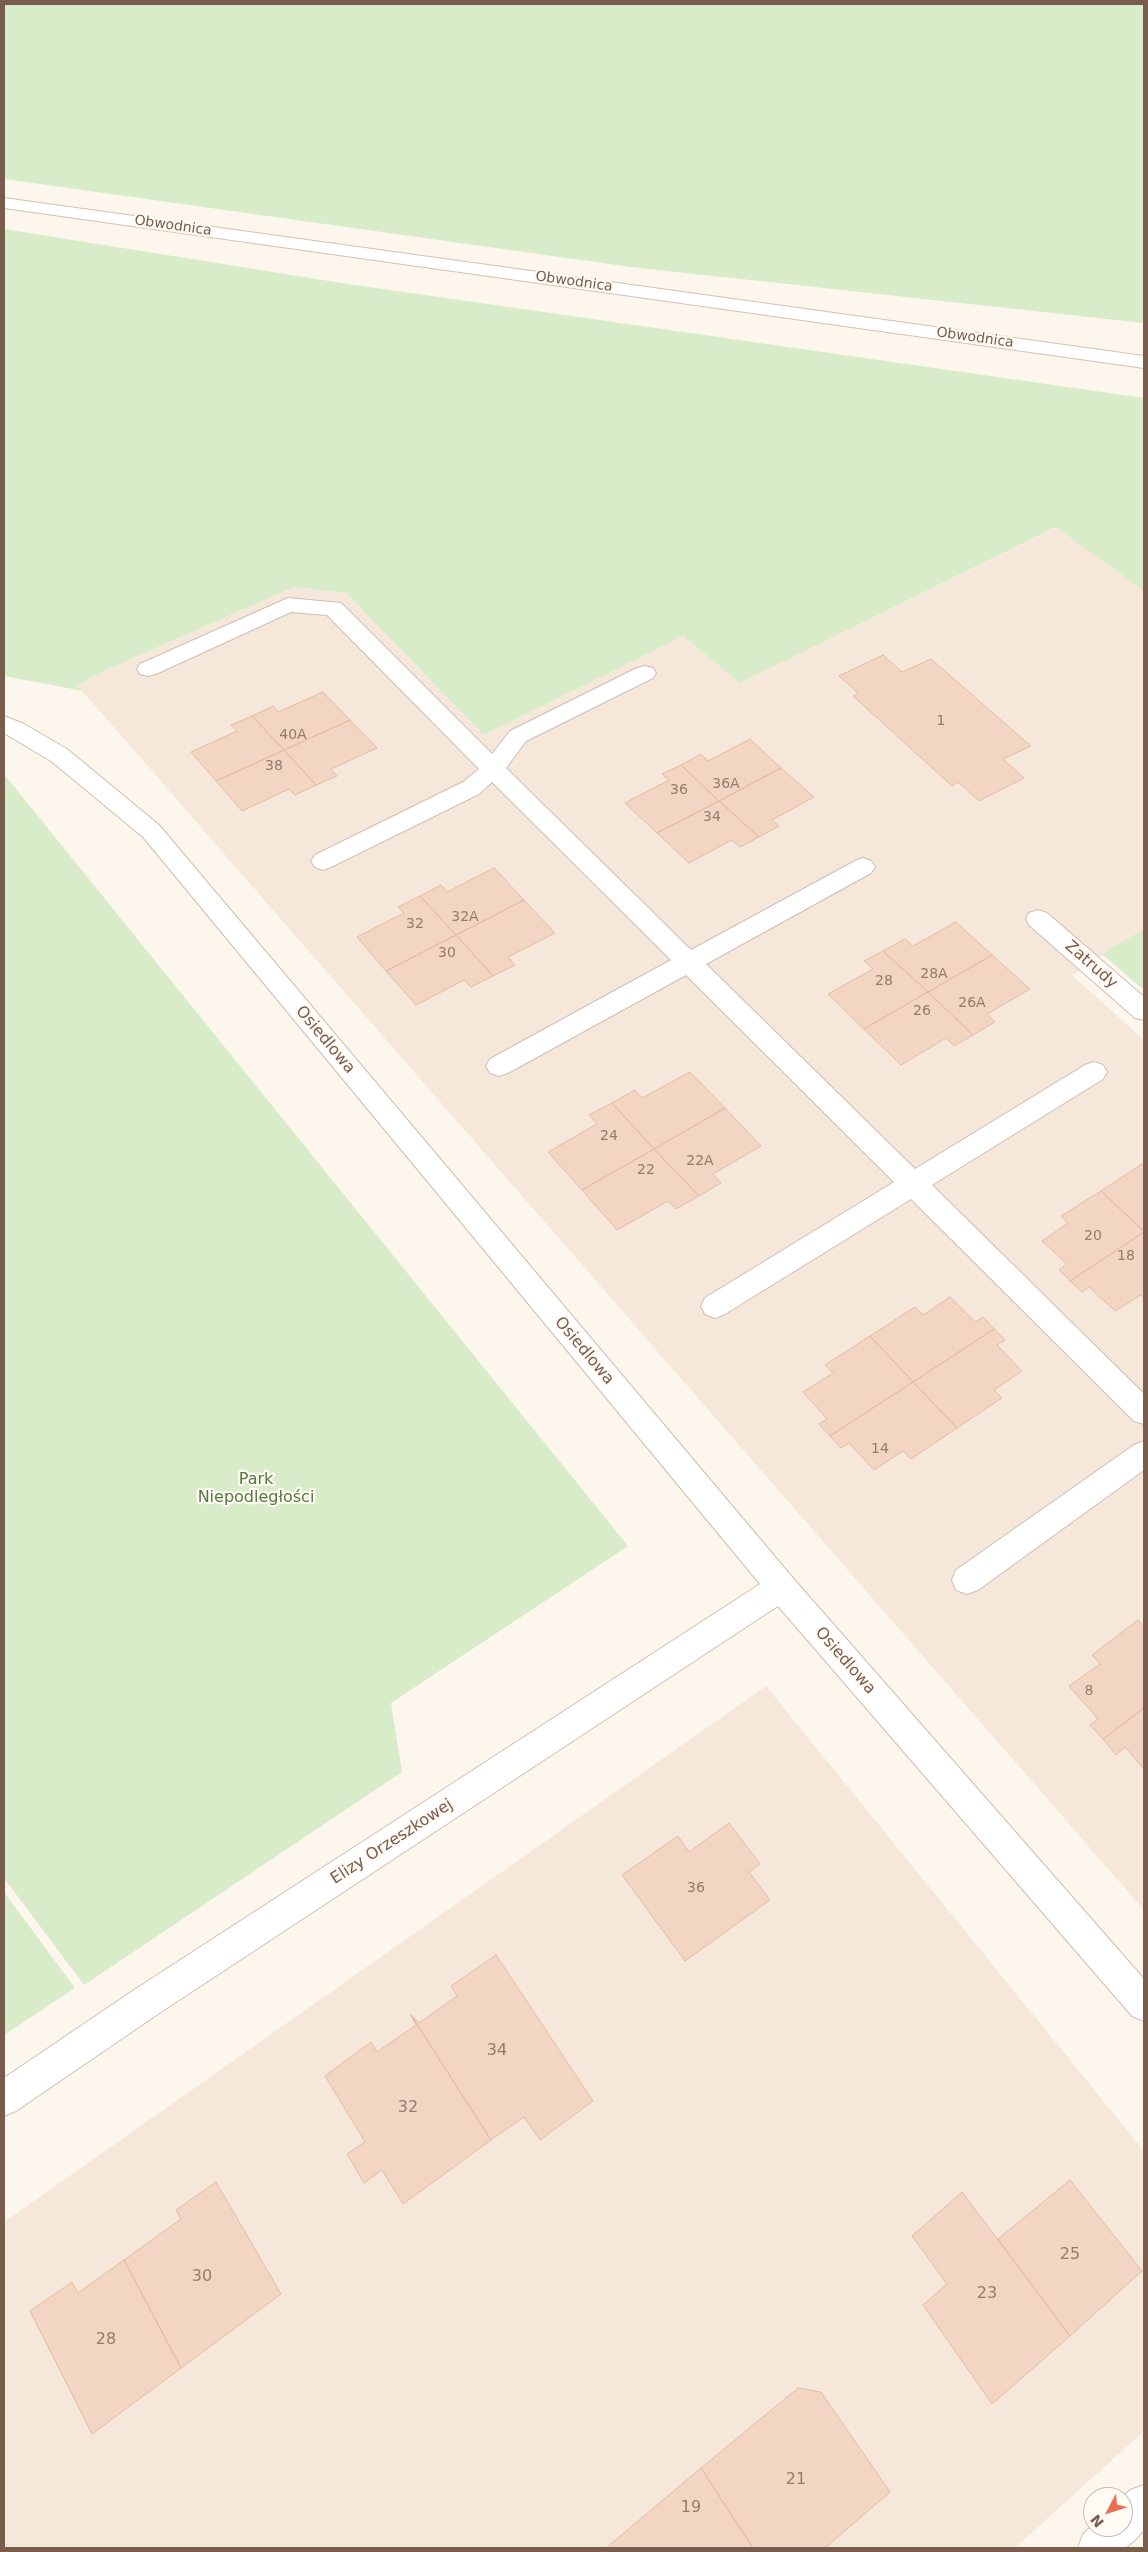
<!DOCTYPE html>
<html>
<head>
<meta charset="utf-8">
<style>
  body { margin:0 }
  #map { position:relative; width:1148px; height:2552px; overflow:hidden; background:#fdf6ec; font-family:"DejaVu Sans",sans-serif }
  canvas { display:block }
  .frame { position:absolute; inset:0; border:5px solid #7a5c4d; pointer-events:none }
  .north { position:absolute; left:1083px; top:2487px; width:50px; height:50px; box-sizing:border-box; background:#fffaf3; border:1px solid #cabbb1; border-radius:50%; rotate:230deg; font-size:14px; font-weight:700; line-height:20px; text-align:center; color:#7a5c4d }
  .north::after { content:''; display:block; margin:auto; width:18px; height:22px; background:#e76f51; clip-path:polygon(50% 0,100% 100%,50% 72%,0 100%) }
</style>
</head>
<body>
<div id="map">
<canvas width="1148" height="2552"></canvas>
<div class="frame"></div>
<div class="north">N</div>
</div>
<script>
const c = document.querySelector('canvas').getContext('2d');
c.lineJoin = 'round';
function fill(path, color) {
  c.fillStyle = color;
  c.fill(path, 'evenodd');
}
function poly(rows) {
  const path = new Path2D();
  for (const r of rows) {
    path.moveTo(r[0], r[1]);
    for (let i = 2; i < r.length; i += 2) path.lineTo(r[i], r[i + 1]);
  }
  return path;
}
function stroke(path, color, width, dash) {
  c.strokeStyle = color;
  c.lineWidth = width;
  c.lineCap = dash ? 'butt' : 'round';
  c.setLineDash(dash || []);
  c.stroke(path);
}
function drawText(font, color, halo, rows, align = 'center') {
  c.font = font + ' "DejaVu Sans",sans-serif';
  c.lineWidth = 4.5;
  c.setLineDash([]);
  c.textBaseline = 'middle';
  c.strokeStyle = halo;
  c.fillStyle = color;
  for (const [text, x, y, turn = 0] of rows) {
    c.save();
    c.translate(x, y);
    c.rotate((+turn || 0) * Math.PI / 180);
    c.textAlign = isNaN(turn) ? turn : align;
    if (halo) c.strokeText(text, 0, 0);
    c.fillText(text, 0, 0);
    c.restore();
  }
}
fill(poly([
  [1057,527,1144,591,1144,929,1072,975,1144,1040,1144,1910,77,685,106,670,294,587,346,593,484,735,683,636,740,683],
  [766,1686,1144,2151,1144,2431,1015,2548,4,2548,4,2222]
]), '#f5e8da');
fill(poly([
  [4,4,1144,4,1144,323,631,267,4,179],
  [4,229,348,284,1144,398,1144,591,1056,527,740,683,683,636,484,735,346,593,294,587,106,670,77,685,83,691,4,676],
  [4,774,628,1546,391,1703,402,1772,84,1985,4,1878],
  [1144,929,1144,990,1102,954],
  [4,1892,75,1988,4,2035]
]), '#d8ecc9');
const building = poly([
  [883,655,902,672,931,659,1031,746,1003,759,1024,778,979,801,958,782,952,786,853,696,858,693,839,676,883,655],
  [323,692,350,720,284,750,252,716,273,706,278,712,323,692],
  [252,716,284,750,216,781,191,752,237,731,231,725,252,716],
  [350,720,377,748,331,769,337,776,316,785,284,750,350,720],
  [750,739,781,768,719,801,681,765,701,754,708,761,750,739],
  [284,750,316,785,295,795,289,789,242,811,216,781,284,750],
  [681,765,719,801,657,833,625,803,669,780,662,774,681,765],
  [781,768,814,797,772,820,779,826,759,837,719,801,781,768],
  [719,801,759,837,740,847,732,840,689,863,657,833,719,801],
  [494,868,524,900,456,935,420,896,441,885,447,892,494,868],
  [420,896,456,935,386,971,357,937,404,913,398,907,420,896],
  [524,900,555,933,508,957,515,965,493,976,456,935,524,900],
  [956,922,992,955,928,992,883,951,905,939,913,946,956,922],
  [456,935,493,976,471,987,464,980,416,1005,386,971,456,935],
  [883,951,928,992,864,1029,828,994,873,969,864,961,883,951],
  [992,955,1030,989,987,1014,995,1022,973,1035,928,992,992,955],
  [928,992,973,1035,954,1046,946,1038,901,1065,864,1029,928,992],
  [690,1072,725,1108,654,1149,612,1103,635,1090,642,1098,690,1072],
  [612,1103,654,1149,582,1190,548,1152,597,1124,589,1115,612,1103],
  [725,1108,761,1146,713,1174,721,1183,699,1196,654,1149,725,1108],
  [654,1149,699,1196,676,1209,668,1201,617,1230,582,1190,654,1149],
  [1142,1164,1144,1166,1144,1231,1101,1191,1142,1164],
  [1101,1191,1144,1232,1070,1281,1059,1270,1067,1264,1042,1241,1068,1223,1061,1216,1101,1191],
  [1144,1232,1144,1298,1141,1295,1115,1311,1089,1287,1082,1292,1070,1281,1144,1232],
  [950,1297,975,1322,983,1317,994,1329,913,1382,870,1336,915,1307,923,1315,950,1297],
  [994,1329,1005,1340,997,1345,1022,1371,994,1390,1002,1398,957,1428,913,1382,994,1329],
  [870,1336,913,1382,830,1436,819,1424,827,1419,803,1392,833,1373,825,1365,870,1336],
  [913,1382,957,1428,911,1459,903,1451,874,1470,849,1443,841,1448,830,1436,913,1382],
  [1138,1620,1144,1627,1144,1708,1103,1739,1090,1725,1098,1719,1069,1686,1100,1664,1092,1655,1138,1620],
  [1144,1708,1144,1769,1125,1747,1116,1755,1103,1739,1144,1708],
  [729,1823,760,1864,749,1872,770,1900,685,1961,622,1875,678,1836,689,1852,729,1823],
  [496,1955,593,2101,540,2140,524,2117,491,2140,411,2015,419,2023,457,1996,451,1986,496,1955],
  [411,2015,491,2140,403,2204,382,2170,364,2183,347,2154,365,2142,325,2076,371,2042,377,2052,416,2025,411,2015],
  [1070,2180,1142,2271,1070,2336,998,2239,1070,2180],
  [216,2182,281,2294,181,2368,124,2260,181,2219,176,2210,216,2182],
  [962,2192,1070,2336,992,2404,923,2305,947,2284,912,2236,962,2192],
  [124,2260,181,2368,92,2434,30,2311,72,2282,78,2293,124,2260],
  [798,2388,821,2392,890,2492,825,2548,753,2548,701,2468,798,2388],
  [701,2468,753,2548,606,2548,701,2468]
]);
fill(building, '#f3d5c3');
stroke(building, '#e6bba3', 1);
const lane = poly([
  [288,598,341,603,492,754,510,731,637,668,645,666,653,668,656,673,653,678,526,741,506,768,691,950,855,861,863,858,871,861,875,867,871,873,706,964,915,1169,1085,1065,1094,1062,1103,1065,1107,1072,1103,1079,932,1185,1144,1394,1144,1424,1134,1421,911,1199,725,1314,715,1318,705,1314,701,1306,705,1298,894,1182,686,975,508,1073,499,1076,490,1073,486,1066,490,1059,671,960,492,782,479,794,331,867,323,870,315,867,311,861,315,855,463,782,479,769,327,615,291,612,156,674,148,676,140,674,137,669,140,664,288,598],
  [1038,910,1047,913,1144,997,1144,1020,1135,1018,1029,925,1026,919,1029,913,1038,910],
  [1144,1441,1144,1470,978,1590,967,1594,956,1590,952,1580,956,1570,1134,1445,1144,1441]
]);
const street = poly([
  [4,716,24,724,67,749,159,825,792,1577,1144,1979,1144,2021,1132,2016,778,1606,158,2014,16,2111,4,2116,4,2078,134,1990,760,1584,143,837,51,761,4,733,4,716],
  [1144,2485,1144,2530,1134,2541,1125,2548,1078,2548,1083,2534,1093,2525,1123,2527,1123,2497,1130,2490,1144,2485]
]);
const secondary = poly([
  [4,198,1144,356,1144,368,4,208,4,198]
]);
stroke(lane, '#d1beb0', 2);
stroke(street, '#d1beb0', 2);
stroke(secondary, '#d6c0b0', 2);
fill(lane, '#fff');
fill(street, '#fff');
fill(secondary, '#fff');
drawText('14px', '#7a5c4d', '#fffaf3', [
  ["Obwodnica",173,226,8],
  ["Obwodnica",574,282,8],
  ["Obwodnica",975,338,8]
]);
drawText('14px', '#987a6a', null, [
  ["1",941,721],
  ["40A",293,735],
  ["38",274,766],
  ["36A",726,784],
  ["36",679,790],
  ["34",712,817],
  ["32A",465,917],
  ["32",415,924],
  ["30",447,953],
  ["28A",934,974],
  ["28",884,981],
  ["26A",972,1003],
  ["26",922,1011],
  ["24",609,1136],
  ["22A",700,1161],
  ["22",646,1170],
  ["20",1093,1236],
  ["18",1126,1256],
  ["14",880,1449],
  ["8",1089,1691],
  ["36",696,1888]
]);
drawText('16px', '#7a5c4d', '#fffaf3', [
  ["Zatrudy",1091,965,41],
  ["Osiedlowa",325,1040,50],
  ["Osiedlowa",584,1351,50],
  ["Osiedlowa",845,1661,49],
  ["Elizy Orzeszkowej",392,1842,-33]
]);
drawText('16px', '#537a41', '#fffaf3', [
  ["Park",256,1480],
  ["Niepodległości",256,1498]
]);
drawText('16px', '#987a6a', null, [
  ["34",497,2051],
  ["32",408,2108],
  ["25",1070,2255],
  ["30",202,2277],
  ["23",987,2294],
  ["28",106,2340],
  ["21",796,2480],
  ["19",691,2508]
]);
</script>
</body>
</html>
